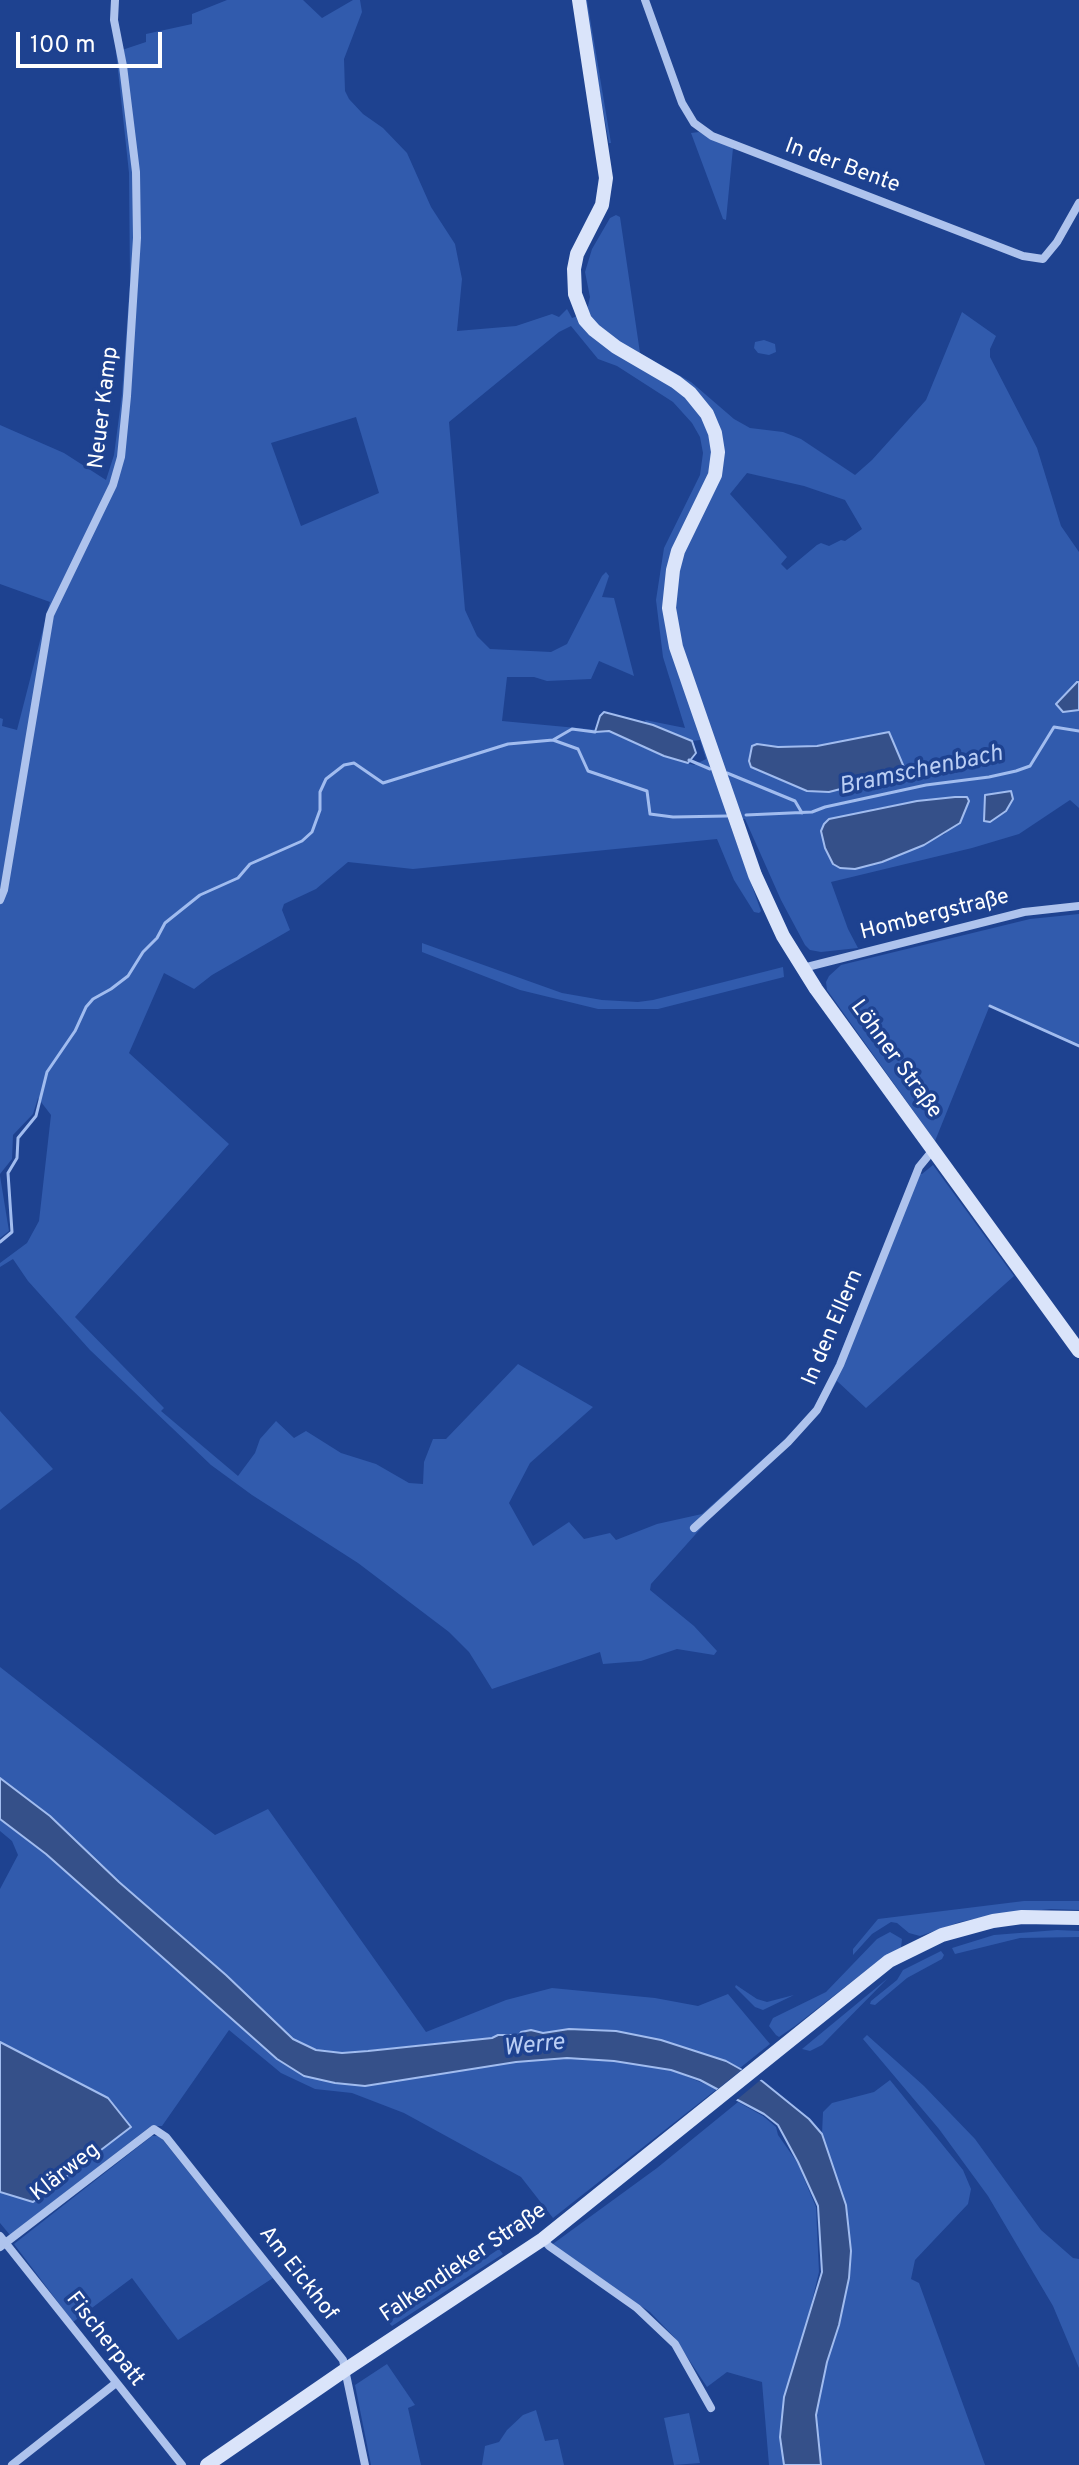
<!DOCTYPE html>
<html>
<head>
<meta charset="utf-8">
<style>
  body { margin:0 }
  #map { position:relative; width:1079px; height:2465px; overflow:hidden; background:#1e4290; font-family:Overpass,sans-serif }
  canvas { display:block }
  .scale { position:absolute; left:16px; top:32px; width:146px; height:36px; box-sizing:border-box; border:4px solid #fff; border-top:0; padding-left:10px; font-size:24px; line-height:28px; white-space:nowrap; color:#fff; -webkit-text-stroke:6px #1e4290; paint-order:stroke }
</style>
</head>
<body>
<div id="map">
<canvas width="1079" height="2465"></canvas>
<div class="scale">100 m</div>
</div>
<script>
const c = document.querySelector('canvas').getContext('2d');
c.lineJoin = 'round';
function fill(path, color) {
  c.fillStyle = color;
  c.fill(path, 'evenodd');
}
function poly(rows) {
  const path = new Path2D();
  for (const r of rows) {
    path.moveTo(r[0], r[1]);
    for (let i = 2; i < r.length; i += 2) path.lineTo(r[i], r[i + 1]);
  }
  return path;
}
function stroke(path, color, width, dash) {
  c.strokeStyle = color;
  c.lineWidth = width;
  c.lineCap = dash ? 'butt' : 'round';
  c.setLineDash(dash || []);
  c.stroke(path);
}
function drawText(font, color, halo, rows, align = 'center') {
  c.font = font + ' Overpass,sans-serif';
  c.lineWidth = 7;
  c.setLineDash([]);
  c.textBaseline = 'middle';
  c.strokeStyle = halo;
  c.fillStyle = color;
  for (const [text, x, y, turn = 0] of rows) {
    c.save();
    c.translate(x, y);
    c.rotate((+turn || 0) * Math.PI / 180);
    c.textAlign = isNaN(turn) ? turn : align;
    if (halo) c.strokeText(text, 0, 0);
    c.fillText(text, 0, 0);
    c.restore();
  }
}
fill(poly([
  [227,0,303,0,322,18,353,0,360,0,362,12,344,59,345,91,349,99,363,114,383,128,407,153,431,207,455,244,462,279,457,331,516,326,552,314,559,317,567,309,572,318,575,317,588,306,590,297,585,272,592,249,610,218,616,215,620,217,640,353,691,382,734,419,750,428,783,432,801,439,855,475,872,460,926,400,962,312,996,336,990,349,990,357,1037,448,1061,526,1079,552,1079,682,1059,700,1070,709,1079,710,1079,808,1070,800,1019,834,972,848,831,882,848,929,858,948,821,952,810,950,805,945,781,900,745,819,728,819,761,911,759,913,754,912,734,880,717,839,413,869,348,862,316,889,284,904,282,910,290,930,212,975,194,989,164,973,129,1053,229,1144,75,1317,164,1408,161,1411,238,1476,255,1453,260,1439,276,1421,294,1438,306,1431,341,1453,376,1464,409,1483,423,1484,424,1462,433,1439,446,1439,518,1364,593,1407,530,1463,509,1503,533,1546,569,1522,584,1539,610,1533,616,1540,657,1524,702,1514,792,1433,811,1412,831,1376,914,1172,922,1174,933,1165,1014,1276,866,1408,837,1381,822,1408,712,1516,651,1584,650,1590,694,1626,717,1651,714,1655,677,1649,641,1661,603,1664,600,1652,492,1689,469,1652,449,1632,358,1563,252,1495,211,1465,90,1350,28,1281,13,1259,0,1267,0,1263,27,1243,39,1221,51,1115,38,1098,33,1114,13,1135,12,1159,0,1174,0,718,3,719,2,726,17,730,50,602,0,584,0,425,64,453,106,480,114,455,122,394,130,282,129,173,116,52,146,42,146,34,192,24,192,14],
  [571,326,598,359,617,366,673,402,692,423,700,437,703,453,700,475,664,548,656,600,663,657,685,728,645,720,646,723,692,741,700,740,706,759,694,765,664,756,609,731,502,721,507,677,534,677,547,681,591,679,599,661,634,676,614,598,602,597,609,576,606,572,602,576,567,644,551,652,490,649,477,636,465,610,449,422,559,332],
  [356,417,379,493,301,526,271,443],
  [747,473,804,486,845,500,862,529,845,541,841,540,829,546,821,543,817,545,787,570,781,564,787,557,730,494],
  [889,732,905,772,829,792,807,791,751,767,757,744,778,747,817,746],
  [955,797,967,797,945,834,882,862,855,869,872,809,917,801],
  [583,0,587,0,611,143,609,143],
  [699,132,733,148,726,220,723,219,691,133],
  [764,340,775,344,776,352,769,355,758,353,754,348,755,342],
  [1079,914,1079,1044,990,1005,935,1141,827,990,826,982,829,976,841,965,1030,919],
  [422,943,562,993,602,1000,638,1002,653,1000,783,967,784,977,658,1009,598,1009,520,990,422,952],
  [0,1176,9,1231,0,1238],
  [0,1411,53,1469,0,1510],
  [0,1667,215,1835,268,1809,426,2032,506,2000,552,1988,655,1998,698,2006,728,1994,770,2044,740,2068,726,2061,616,2031,596,2029,498,2035,492,2038,342,2053,316,2050,293,2039,226,1975,119,1882,50,1816,0,1778],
  [0,1819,46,1854,277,2059,304,2076,365,2086,516,2062,567,2058,614,2061,671,2070,717,2089,553,2218,521,2177,404,2113,352,2093,315,2089,281,2073,229,2030,162,2126,151,2126,10,2235,0,2223,0,2192,33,2202,108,2098,0,2042,0,1889,18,1855,12,1841,0,1831],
  [1024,1901,1079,1901,1079,1910,1051,1909,993,1915,960,1922,920,1936,909,1933,897,1923,891,1922,872,1934,853,1955,853,1949,878,1919],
  [1057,1930,1079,1931,1079,1937,1020,1938,955,1954,952,1948,994,1935],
  [890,1932,902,1939,901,1948,877,1962,795,2026,779,2037,776,2035,769,2026,773,2018,826,1992,877,1939],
  [941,1951,944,1955,942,1959,907,1978,875,2005,870,2004,871,2001,897,1980,903,1970],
  [888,1978,822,2045,810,2051,802,2049],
  [736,1985,757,1999,767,2002,794,1995,763,2010,755,2007,735,1987],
  [867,2035,924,2086,975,2139,1041,2230,1073,2258,1079,2259,1079,2368,1053,2306,988,2196,939,2129,863,2039],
  [890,2080,963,2170,971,2189,968,2204,915,2260,911,2279,919,2283,985,2465,821,2465,816,2416,827,2362,839,2325,849,2279,851,2252,846,2205,822,2134,823,2112,832,2103,874,2092],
  [738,2102,763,2116,776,2127,778,2135,797,2162,816,2207,819,2272,803,2338,784,2397,780,2437,784,2465,769,2465,762,2382,727,2372,707,2387,674,2337,650,2312,550,2246,657,2168],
  [152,2136,158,2136,163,2140,273,2278,178,2340,132,2278,73,2322,14,2244],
  [499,2249,503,2254,392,2326,388,2322],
  [387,2364,415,2405,408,2408,421,2465,371,2465,355,2385],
  [536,2410,545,2441,558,2439,564,2465,482,2465,485,2446,499,2442,507,2430,523,2415],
  [689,2413,700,2463,674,2465,664,2418]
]), '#315bad');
const water = poly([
  [1077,682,1079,682,1079,710,1063,712,1056,704,1077,682],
  [604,712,653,725,692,741,696,753,688,763,664,756,609,731,595,732,600,716,604,712],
  [889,732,906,772,829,792,807,791,751,767,749,761,752,746,757,744,778,747,817,746,889,732],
  [1011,791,1013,799,1006,811,990,822,984,821,985,795,1011,791],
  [955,797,967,797,969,801,960,823,924,845,882,862,855,869,840,868,833,864,825,848,821,831,824,824,829,819,917,801,955,797],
  [0,1778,50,1816,119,1882,226,1975,293,2039,316,2050,342,2053,368,2051,492,2038,498,2035,519,2035,521,2032,531,2030,543,2033,569,2029,616,2031,661,2040,726,2061,762,2081,809,2119,822,2134,846,2205,851,2251,849,2278,839,2325,827,2362,816,2415,821,2465,784,2465,780,2437,784,2397,822,2272,818,2206,798,2162,778,2125,764,2114,700,2080,671,2070,614,2061,567,2058,516,2062,365,2086,335,2083,304,2076,277,2059,46,1854,0,1819,0,1778],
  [0,2042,108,2098,131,2127,33,2202,0,2192,0,2042]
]);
fill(water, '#355089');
stroke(water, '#a1bcef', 2);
fill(poly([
  [745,2067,763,2078,734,2102,714,2092]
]), '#1e4290');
stroke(poly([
  [553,740,572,729,595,732],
  [689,760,710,769],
  [727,773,795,801,802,813],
  [746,815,812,812,825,807,926,785,989,777,1016,771,1030,766,1054,727,1079,731],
  [990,1006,1079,1046],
  [0,1242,12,1232,8,1173,17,1158,18,1138,36,1116,47,1072,75,1031,86,1007,93,999,111,989,128,976,143,952,157,938,165,923,200,895,238,878,250,864,302,841,312,832,320,810,320,792,326,779,344,765,354,763,383,783,508,744,553,740,578,749,588,771,647,791,650,814,673,817,727,816]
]), '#a1bcef', 3);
stroke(poly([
  [645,0,682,103,694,123,712,136,1023,256,1043,259,1057,242,1079,203],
  [0,900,4,890,50,615,113,485,121,457,127,396,137,238,136,172,123,66,114,20,115,0],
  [803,968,1024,912,1079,906],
  [694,1528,788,1442,817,1410,840,1365,919,1167,933,1150],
  [0,2236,182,2465],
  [543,2239,549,2246,637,2308,675,2344,711,2408],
  [0,2247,154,2129,166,2137,343,2360,365,2465],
  [12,2465,116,2383]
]), '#aec3ed', 8);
stroke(poly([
  [579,0,606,178,602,205,577,254,574,269,575,294,585,320,594,330,616,347,676,382,690,393,707,414,715,433,718,452,715,475,678,551,673,570,669,608,676,647,755,875,783,936,816,989,1079,1351],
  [207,2465,345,2370,543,2239,889,1961,942,1935,993,1921,1022,1917,1079,1918]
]), '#dae4fa', 14);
drawText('22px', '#fff', '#1e4290', [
  ["In der Bente",842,167,20],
  ["Neuer Kamp",105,408,-83],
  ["Hombergstraße",935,916,-14],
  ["Löhner Straße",895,1060,54],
  ["In den Ellern",834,1328,-67],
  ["Klärweg",66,2173,-38],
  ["Falkendieker Straße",464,2264,-34],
  ["Am Eickhof",297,2274,52],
  ["Fischerpatt",104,2340,52]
]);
drawText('italic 24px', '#bacef4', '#1e4290', [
  ["Bramschenbach",921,772,-12],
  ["Werre",534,2047,-6]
]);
</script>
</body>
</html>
